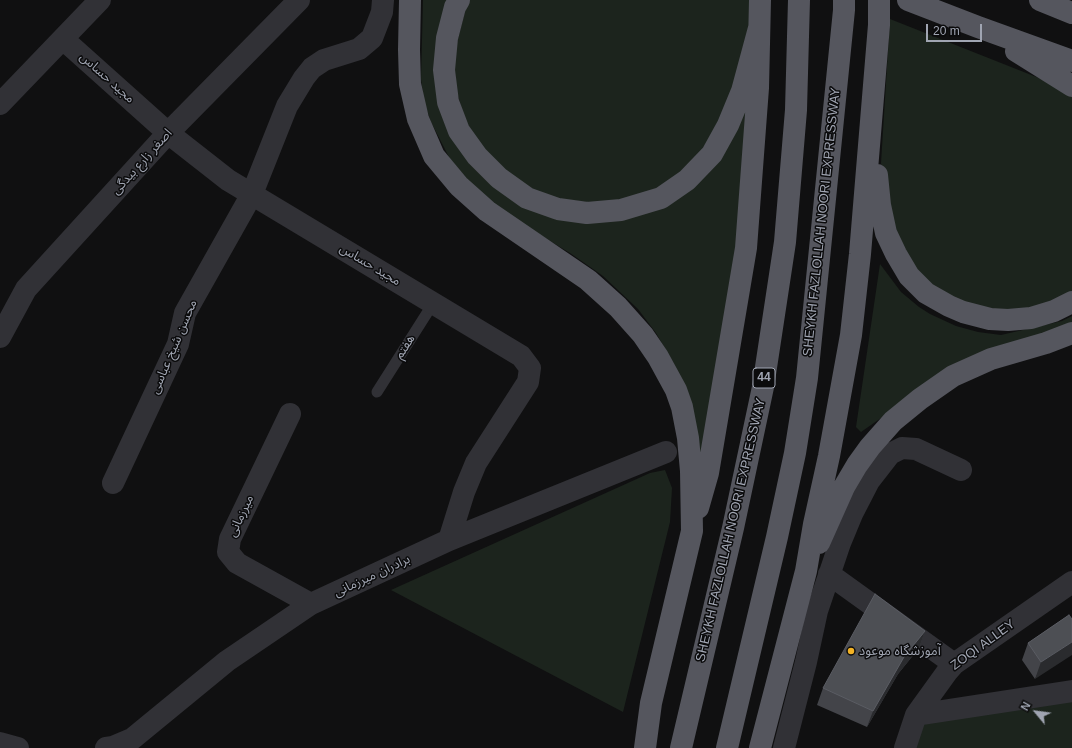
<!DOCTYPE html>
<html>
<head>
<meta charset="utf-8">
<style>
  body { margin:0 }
  #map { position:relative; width:1072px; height:748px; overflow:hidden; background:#101011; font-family:Arial,sans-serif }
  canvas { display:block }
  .north { position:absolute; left:1016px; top:692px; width:40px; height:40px; -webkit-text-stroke:3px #0b0b0c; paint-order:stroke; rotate:299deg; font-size:11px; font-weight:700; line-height:16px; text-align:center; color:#a0a5b2 }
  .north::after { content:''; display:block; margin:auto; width:14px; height:18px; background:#a0a5b2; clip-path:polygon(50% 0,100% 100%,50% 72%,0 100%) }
  .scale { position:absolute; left:926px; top:24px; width:56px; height:18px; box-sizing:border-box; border:2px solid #a0a5b2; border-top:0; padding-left:5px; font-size:12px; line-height:14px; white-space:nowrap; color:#a0a5b2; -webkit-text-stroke:3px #0b0b0c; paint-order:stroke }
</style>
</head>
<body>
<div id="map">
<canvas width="1072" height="748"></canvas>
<div class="north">N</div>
<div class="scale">20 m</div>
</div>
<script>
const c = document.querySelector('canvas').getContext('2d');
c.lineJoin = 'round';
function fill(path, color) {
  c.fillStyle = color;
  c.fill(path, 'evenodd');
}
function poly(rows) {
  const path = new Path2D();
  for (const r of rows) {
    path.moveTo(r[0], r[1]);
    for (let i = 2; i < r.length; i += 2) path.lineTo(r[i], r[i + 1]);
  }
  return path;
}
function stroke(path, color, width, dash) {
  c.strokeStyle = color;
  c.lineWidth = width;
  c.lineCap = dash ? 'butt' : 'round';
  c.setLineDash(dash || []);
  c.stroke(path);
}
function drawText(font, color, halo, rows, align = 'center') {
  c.font = font + ' Arial,"Noto Sans Arabic",sans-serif';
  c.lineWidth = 3;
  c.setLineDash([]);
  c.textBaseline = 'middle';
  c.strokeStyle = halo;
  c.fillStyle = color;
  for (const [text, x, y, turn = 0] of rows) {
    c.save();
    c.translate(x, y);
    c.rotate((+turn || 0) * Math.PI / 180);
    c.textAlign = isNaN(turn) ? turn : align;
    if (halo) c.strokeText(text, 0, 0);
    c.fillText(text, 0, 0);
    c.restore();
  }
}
fill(poly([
  [423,0,448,0,436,74,512,199,654,210,752,87,734,267,698,476,687,393,673,362,656,333,638,309,603,276,570,253,515,220,475,188,450,159,431,122,424,102,421,79],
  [468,0,753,0,747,43,730,104,694,163,648,195,605,204,559,199,536,192,503,170,483,150,465,120,456,89,454,54],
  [890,19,1054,84,1072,95,1072,292,1040,307,1011,311,985,309,958,301,933,286,914,269,896,240,884,192,881,163],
  [880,264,901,292,919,307,930,314,956,326,978,332,1001,335,1062,321,1072,316,1072,324,891,411,861,432,856,427],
  [665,470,672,488,670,522,623,712,391,590,650,473],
  [1072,700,1072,748,911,748,921,719]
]), '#1c241d');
stroke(poly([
  [377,392,434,302]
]), '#313136', 11);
stroke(poly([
  [63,39,168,133,228,180,521,356,530,368,528,382,476,463,464,492,449,540],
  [0,104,100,0],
  [0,337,26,289,168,133,299,0],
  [290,414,230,539,228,552,237,563,311,604],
  [113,483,178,344,185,313,252,194,287,106,304,78,312,68,324,60,359,49,372,38,382,12,383,0],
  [829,574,954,664],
  [916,715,1072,691],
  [0,743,18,748],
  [106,748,113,747,132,739,227,661,311,604,449,540,666,452],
  [784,748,806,662,817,611,840,543,852,514,869,481,890,454,902,448,916,449,961,470],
  [905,748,916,715,947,672,954,664,1072,582]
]), '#313136', 22);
stroke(poly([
  [410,0,409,50,410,84,418,119,434,156,459,186,487,211,588,280,618,307,643,335,658,357,676,390,682,407,688,438,691,471,692,531,651,703,645,748],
  [459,0,455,7,447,38,444,70,448,102,459,131,477,156,499,178,527,198,558,209,587,213,621,210,661,198,687,180,712,154,728,125,742,91,759,28],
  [908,0,978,27,1072,61],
  [1040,0,1072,13],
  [1016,51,1072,86],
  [877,175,880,205,886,233,896,254,909,276,926,293,949,306,963,312,990,319,1008,320,1031,318,1054,311,1072,302],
  [698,508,708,473,746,248,758,88,760,0],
  [819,543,844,487,857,465,870,447,893,421,920,399,953,376,991,359,1046,343,1072,333],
  [681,748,733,528,763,387,785,242,796,110,799,0],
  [727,748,777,537,795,453,807,378,844,10,844,0],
  [760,748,806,571,814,524,829,456,851,335,860,254,879,25,879,0]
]), '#55565e', 22);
fill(poly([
  [1069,615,1035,679,1022,660,1028,643],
  [925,631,919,648,898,674,867,727,817,705,823,688]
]), '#434449');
fill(poly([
  [925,631,919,648,898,674,867,727,873,711,904,657],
  [1072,642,1072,655,1035,679,1041,662]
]), '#2a2b2e');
const building = poly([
  [875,594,925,631,904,657,873,711,823,688,875,594],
  [1069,615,1072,619,1072,642,1041,662,1028,643,1069,615]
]);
fill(building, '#4d4f54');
stroke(building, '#5a5c63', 1);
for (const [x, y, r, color] of [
  [851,651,4,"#f3b325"]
]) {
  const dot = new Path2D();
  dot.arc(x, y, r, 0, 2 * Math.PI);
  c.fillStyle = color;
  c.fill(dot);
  stroke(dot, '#0b0b0c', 1.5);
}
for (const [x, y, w] of [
  [764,378,22]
]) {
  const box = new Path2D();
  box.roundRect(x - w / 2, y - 10, w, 20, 3);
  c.fillStyle = '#0b0b0c';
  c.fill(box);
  stroke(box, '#a0a5b2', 1);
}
drawText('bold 12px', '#a0a5b2', null, [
  ["44",764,378]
]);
drawText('13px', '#a0a5b2', '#0b0b0c', [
  ["مجید حساس",107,78,42],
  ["اصغر زارع بیدگی",142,162,-48],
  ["SHEYKH FAZLOLLAH NOORI EXPRESSWAY",822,222,-84],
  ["مجید حساس",370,265,31],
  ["محسن شیخ عباسی",174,347,-67],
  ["هفتم",405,347,-57],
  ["میرزمانی",241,516,-65],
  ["SHEYKH FAZLOLLAH NOORI EXPRESSWAY",731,530,-77],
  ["برادران میرزمانی",372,576,-25],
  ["ZOQI ALLEY",983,645,-36]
]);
drawText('13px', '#a0a5b2', '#0b0b0c', [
  ["آموزشگاه موعود",859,651]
], 'left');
</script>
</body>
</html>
